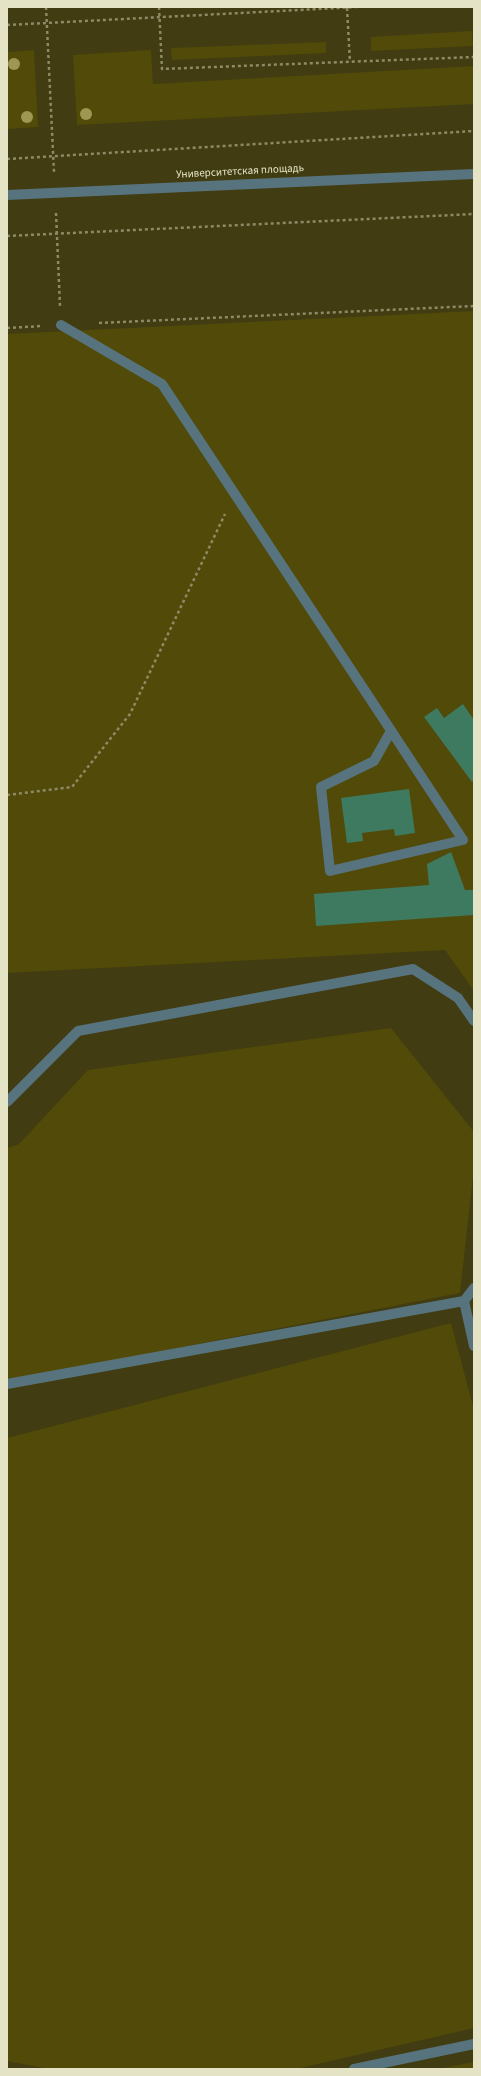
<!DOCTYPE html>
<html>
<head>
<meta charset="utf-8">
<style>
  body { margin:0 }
  #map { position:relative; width:481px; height:2076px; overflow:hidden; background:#413c11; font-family:"Source Sans 3",sans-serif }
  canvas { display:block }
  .frame { position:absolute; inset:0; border:8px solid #e5e3c6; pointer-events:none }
</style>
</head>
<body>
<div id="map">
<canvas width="481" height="2076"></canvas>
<div class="frame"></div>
</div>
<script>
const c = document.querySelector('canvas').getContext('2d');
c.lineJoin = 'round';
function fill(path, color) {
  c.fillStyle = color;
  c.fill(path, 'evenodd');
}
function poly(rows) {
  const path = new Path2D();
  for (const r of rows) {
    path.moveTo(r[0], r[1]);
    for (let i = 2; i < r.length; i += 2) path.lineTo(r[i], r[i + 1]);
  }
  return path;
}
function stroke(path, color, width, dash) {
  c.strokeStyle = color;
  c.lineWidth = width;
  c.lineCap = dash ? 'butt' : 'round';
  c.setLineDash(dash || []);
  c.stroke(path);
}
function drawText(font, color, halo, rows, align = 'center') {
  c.font = font + ' "Source Sans 3",sans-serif';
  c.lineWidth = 4;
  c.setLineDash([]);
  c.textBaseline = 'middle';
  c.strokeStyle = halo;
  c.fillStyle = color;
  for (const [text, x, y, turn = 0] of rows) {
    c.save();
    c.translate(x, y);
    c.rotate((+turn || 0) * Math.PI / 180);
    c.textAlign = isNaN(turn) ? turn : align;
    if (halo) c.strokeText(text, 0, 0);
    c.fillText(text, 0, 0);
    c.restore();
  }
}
fill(poly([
  [472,31,473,46,371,51,371,37],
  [326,42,326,53,172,60,171,48],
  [34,50,38,127,7,129,7,52],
  [151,50,153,84,474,66,474,104,77,125,73,55],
  [474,311,474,991,445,950,7,973,7,334],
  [391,1028,474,1132,474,1167,460,1293,7,1381,7,1148,19,1144,88,1070],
  [451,1323,474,1410,474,2028,296,2069,49,2069,7,2061,7,1438],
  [474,2062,474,2069,437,2069]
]), '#514a08');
fill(poly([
  [463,704,474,720,474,780,472,782,424,717,437,708,444,718],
  [409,789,415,833,395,836,394,829,362,833,363,841,347,843,341,798],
  [451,852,465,890,474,890,474,915,316,926,314,894,429,885,427,864]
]), '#3e7a5f');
stroke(poly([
  [46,7,54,172],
  [159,7,162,69,474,57],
  [347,8,350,62],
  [7,25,357,7],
  [7,159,474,131],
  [56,213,60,306],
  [7,236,474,214],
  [99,323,474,306],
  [7,328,42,326],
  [7,795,72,787,130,714,225,514]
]), '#8e8a66', 2.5, [3, 3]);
stroke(poly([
  [61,325,162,384,369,697,463,840,330,871,321,787,374,761,391,731],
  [7,1102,78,1031,413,969,458,998,474,1021],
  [464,1301,474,1346],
  [7,1384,464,1301,474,1288],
  [354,2069,474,2044]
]), '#57737d', 10);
stroke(poly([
  [7,195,474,174]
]), '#57737d', 10);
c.fillStyle = '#9e9752';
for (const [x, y] of [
  [14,64],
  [86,114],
  [27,117]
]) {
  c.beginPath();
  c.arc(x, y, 6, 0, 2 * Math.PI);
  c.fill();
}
drawText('11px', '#e5e3c6', '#413c11', [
  ["Университетская площадь",240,172,-3]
]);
</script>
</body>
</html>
